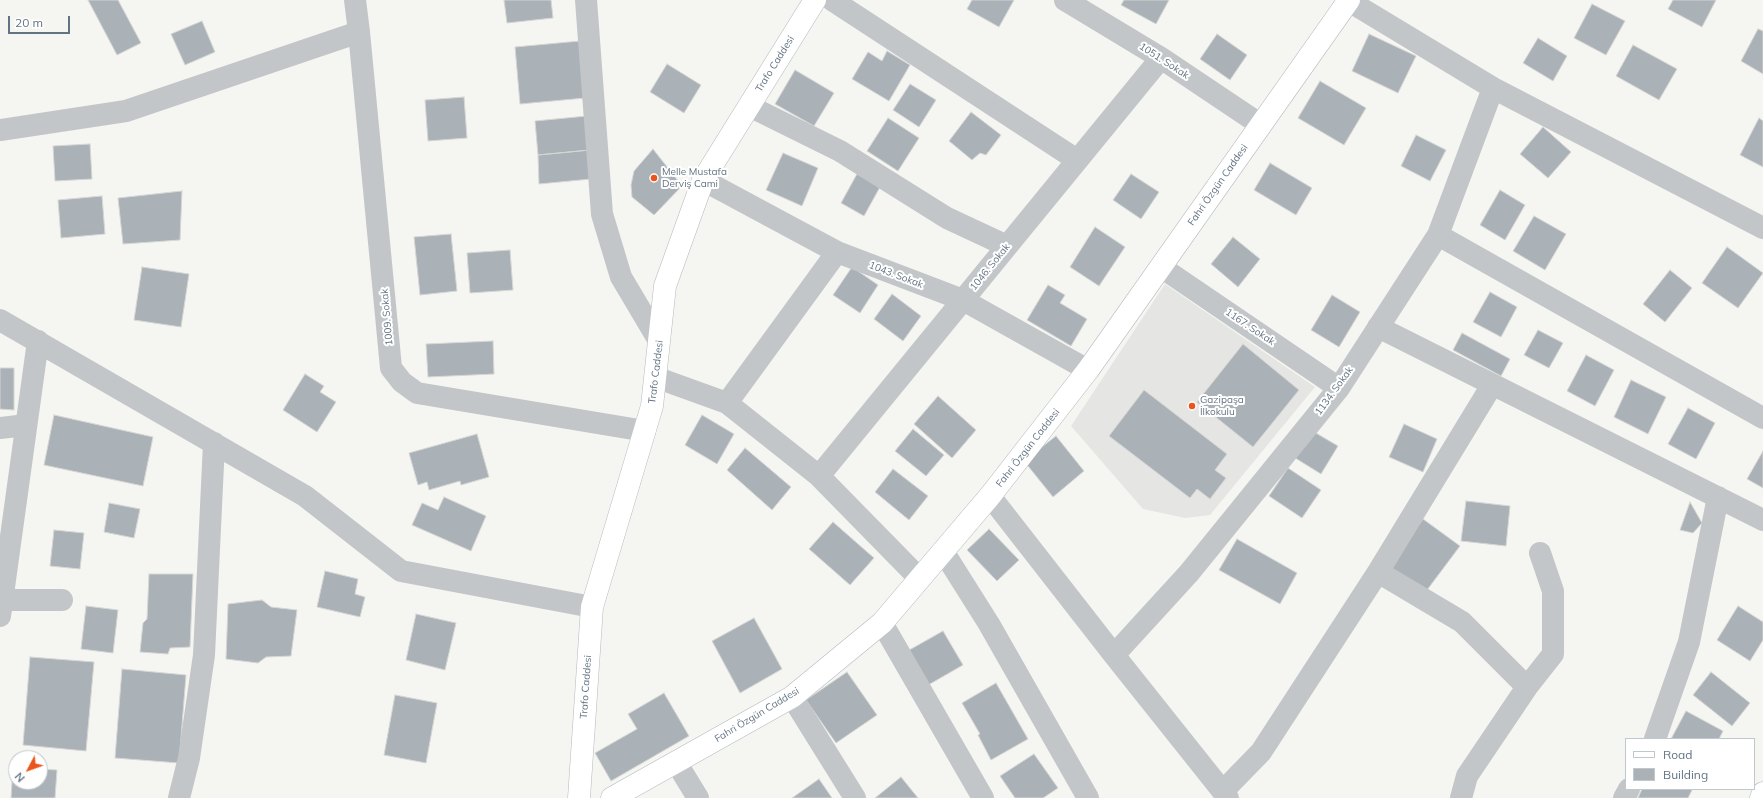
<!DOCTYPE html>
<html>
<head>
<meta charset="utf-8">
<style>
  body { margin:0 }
  #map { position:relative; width:1763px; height:798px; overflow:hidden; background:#f5f5f1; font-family:Mulish,sans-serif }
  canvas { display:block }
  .legend { position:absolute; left:1625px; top:738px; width:130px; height:52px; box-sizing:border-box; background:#fff; border:1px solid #c0c7cd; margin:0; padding:5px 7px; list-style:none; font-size:12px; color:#627383 }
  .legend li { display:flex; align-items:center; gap:8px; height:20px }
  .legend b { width:20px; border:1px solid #c0c7cd }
  .north { position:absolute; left:8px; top:750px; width:40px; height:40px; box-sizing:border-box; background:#fff; border:1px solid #c0c7cd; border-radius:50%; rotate:229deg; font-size:11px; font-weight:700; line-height:16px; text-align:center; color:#627383 }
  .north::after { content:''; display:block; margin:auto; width:14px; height:18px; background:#eb541a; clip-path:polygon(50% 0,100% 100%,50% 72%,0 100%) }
  .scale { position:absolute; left:8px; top:16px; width:62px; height:18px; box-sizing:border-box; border:2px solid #627383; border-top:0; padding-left:5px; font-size:12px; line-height:14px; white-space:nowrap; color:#627383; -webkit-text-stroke:3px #fff; paint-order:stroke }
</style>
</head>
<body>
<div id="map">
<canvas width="1763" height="798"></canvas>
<ul class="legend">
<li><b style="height:5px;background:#fff"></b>Road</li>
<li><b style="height:11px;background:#aab1b7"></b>Building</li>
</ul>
<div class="north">N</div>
<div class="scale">20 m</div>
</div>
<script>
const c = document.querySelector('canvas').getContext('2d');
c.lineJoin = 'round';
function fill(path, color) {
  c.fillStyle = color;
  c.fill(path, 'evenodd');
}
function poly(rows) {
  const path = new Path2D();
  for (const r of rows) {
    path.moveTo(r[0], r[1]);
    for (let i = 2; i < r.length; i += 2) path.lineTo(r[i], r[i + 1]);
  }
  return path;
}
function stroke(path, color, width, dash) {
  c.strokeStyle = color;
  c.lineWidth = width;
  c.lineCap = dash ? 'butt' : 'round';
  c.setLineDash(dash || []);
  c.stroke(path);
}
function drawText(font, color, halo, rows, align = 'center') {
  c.font = font + ' Mulish,sans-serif';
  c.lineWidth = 4;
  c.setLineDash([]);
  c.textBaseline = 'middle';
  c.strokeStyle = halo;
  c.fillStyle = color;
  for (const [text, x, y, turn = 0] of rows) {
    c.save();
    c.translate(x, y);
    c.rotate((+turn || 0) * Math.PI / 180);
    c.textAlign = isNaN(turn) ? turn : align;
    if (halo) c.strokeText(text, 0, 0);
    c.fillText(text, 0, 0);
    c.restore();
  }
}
fill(poly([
  [1165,284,1315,387,1210,515,1185,518,1143,509,1071,426]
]), '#e5e6e4');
const building = poly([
  [88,0,118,0,141,43,117,55,88,0],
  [504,0,551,0,553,18,507,23,504,0],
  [972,0,1014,0,999,27,967,9,972,0],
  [1124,0,1169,0,1156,24,1121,5,1124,0],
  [1673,0,1716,0,1702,27,1668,9,1673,0],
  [1592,4,1625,21,1606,55,1574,38,1592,4],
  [202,21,215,52,185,65,171,34,202,21],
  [1758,29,1763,31,1763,74,1741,61,1758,29],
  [1217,34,1247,55,1230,80,1200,59,1217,34],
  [1369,34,1416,56,1398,93,1352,71,1369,34],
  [1538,38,1567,56,1553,81,1523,63,1538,38],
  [580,41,585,98,520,104,515,47,580,41],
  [1633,45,1677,69,1659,100,1616,76,1633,45],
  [887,51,910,65,889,101,852,79,868,52,882,61,887,51],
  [667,64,701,85,684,113,650,92,667,64],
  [795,70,834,93,814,126,775,104,795,70],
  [1320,81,1366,108,1344,145,1298,118,1320,81],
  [910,84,936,100,919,127,893,110,910,84],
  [464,97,467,138,428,141,425,100,464,97],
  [971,112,1001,135,986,155,980,153,972,160,949,141,971,112],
  [587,116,590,150,538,155,535,121,587,116],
  [888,118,919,138,898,171,867,151,888,118],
  [1759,118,1763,121,1763,167,1740,155,1759,118],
  [1543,127,1571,152,1548,178,1520,154,1543,127],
  [1416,135,1446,150,1430,181,1401,166,1416,135],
  [90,144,92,179,55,181,53,146,90,144],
  [653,149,682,186,654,215,632,197,631,185,634,171,653,149],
  [590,150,591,179,539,184,538,155,590,150],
  [783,153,818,168,802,206,766,190,783,153],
  [1270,163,1312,188,1296,215,1254,190,1270,163],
  [857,174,880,187,864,216,841,203,857,174],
  [1131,174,1159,192,1141,219,1113,200,1131,174],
  [1500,190,1525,205,1505,240,1480,225,1500,190],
  [182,191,180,240,123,244,118,198,182,191],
  [102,196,105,234,61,238,58,200,102,196],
  [1534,216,1566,234,1545,270,1513,251,1534,216],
  [1095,227,1125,247,1099,286,1070,267,1095,227],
  [451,234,457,291,420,295,414,237,451,234],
  [1233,237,1260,259,1238,287,1211,264,1233,237],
  [1727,247,1763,273,1738,308,1702,283,1727,247],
  [510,250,513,290,470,293,467,253,510,250],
  [142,267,189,274,181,327,134,320,142,267],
  [852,267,878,285,860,313,833,295,852,267],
  [1670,270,1692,288,1665,322,1643,304,1670,270],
  [1048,285,1065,295,1060,303,1087,319,1071,346,1027,320,1048,285],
  [1490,292,1517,307,1501,337,1473,322,1490,292],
  [892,294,921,316,903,341,874,319,892,294],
  [1332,295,1360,312,1339,347,1311,330,1332,295],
  [1538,330,1563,343,1549,368,1524,355,1538,330],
  [1462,333,1510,359,1501,376,1453,350,1462,333],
  [493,341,494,374,428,377,426,344,493,341],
  [1243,344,1299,390,1253,447,1197,402,1243,344],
  [1586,355,1614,370,1595,406,1567,391,1586,355],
  [0,368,14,368,14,410,0,409,0,368],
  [305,374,324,386,320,392,336,402,317,432,283,410,305,374],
  [1631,380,1666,397,1648,434,1614,417,1631,380],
  [1144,390,1227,454,1215,470,1226,478,1210,499,1197,489,1190,498,1109,436,1144,390],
  [938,396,976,430,952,458,914,424,938,396],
  [1688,408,1715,423,1696,459,1668,444,1688,408],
  [54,415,153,437,143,486,44,465,54,415],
  [702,415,734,434,717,464,685,445,702,415],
  [1404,424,1437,439,1423,472,1389,457,1404,424],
  [913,429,944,455,926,476,895,451,913,429],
  [1309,429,1338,446,1321,474,1292,456,1309,429],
  [477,434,489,477,461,485,460,481,429,490,427,482,418,485,409,453,477,434],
  [1056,436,1084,471,1053,497,1024,461,1056,436],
  [745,448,791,487,772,510,727,470,745,448],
  [1763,451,1763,488,1747,479,1763,451],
  [1288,468,1321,490,1302,518,1269,496,1288,468],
  [893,469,928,496,909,520,875,492,893,469],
  [444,497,486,516,471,551,412,525,422,503,438,510,444,497],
  [1466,501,1510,506,1506,546,1461,541,1466,501],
  [1690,502,1702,523,1693,533,1680,530,1690,502],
  [109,503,140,509,134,538,104,532,109,503],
  [1423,519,1460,546,1424,594,1388,568,1423,519],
  [833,522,874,558,850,585,809,549,833,522],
  [989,529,1019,560,997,581,967,550,989,529],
  [54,530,84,533,80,569,50,566,54,530],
  [1237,539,1297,573,1280,604,1219,570,1237,539],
  [325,571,358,579,355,594,365,597,360,617,317,607,325,571],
  [149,574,193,574,190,647,170,648,168,654,140,652,143,623,147,619,149,574],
  [262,600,271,607,297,610,291,656,266,657,258,663,226,659,228,604,262,600],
  [86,606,118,610,113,653,81,649,86,606],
  [1738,606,1763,622,1763,640,1750,661,1717,640,1738,606],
  [416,614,456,623,445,670,406,660,416,614],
  [754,618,782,669,740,693,712,641,754,618],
  [943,631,963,665,923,688,904,653,943,631],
  [30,657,94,662,86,751,23,745,30,657],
  [122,669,186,675,179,763,115,758,122,669],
  [847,672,877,715,836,743,806,700,847,672],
  [1711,672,1750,703,1732,726,1693,695,1711,672],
  [996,683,1028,739,991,760,978,735,980,734,962,703,996,683],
  [664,693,689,736,611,781,595,753,637,729,628,714,664,693],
  [395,695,437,703,426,763,384,755,395,695],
  [1686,711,1723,731,1719,739,1671,739,1686,711],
  [1034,754,1058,788,1043,798,1015,798,1000,776,1034,754],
  [13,767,16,767,16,782,40,782,40,769,57,770,55,798,11,798,13,767],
  [901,777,918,798,875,798,901,777],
  [819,779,832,798,792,798,819,779],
  [1642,789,1690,789,1692,790,1688,798,1638,798,1642,789]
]);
fill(building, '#aab1b7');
stroke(building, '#d6d6d4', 1);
const secondary = poly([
  [579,798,592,607,652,406,665,286,703,180,815,0],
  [612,798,792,697,882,623,990,496,1088,370,1349,0],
  [1761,798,1763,793]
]);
stroke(secondary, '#b4b9be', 23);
stroke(poly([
  [355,0,359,32,391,368,402,382,417,393,645,431],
  [586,0,602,214,621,277,659,341],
  [832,0,1077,160],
  [1065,0,1161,58,1261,125],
  [1349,1,1493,88,1763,228],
  [749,106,840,151,947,218,1007,246],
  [0,130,126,111,359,32],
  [703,180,837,252,963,300,1088,370],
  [1438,235,1763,418],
  [1161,267,1339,388],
  [0,320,305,496,401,571,592,607],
  [1378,327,1763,520],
  [655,377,727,403,819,476,919,578],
  [727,403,837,252],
  [0,428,26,425],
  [819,476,1161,58],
  [990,496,1114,655,1228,798],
  [943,551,989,624,1088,798],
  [1378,572,1462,622,1527,687],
  [0,600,62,600],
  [0,616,38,341],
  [882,623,983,798],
  [1114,655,1189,573,1339,388,1438,235,1493,88],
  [792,697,855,798],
  [1655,739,1689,642,1718,497],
  [676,762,698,798],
  [1223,791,1261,752,1378,572,1492,385],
  [179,798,189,758,204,655,214,443],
  [1461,798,1467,776,1527,687,1553,654,1553,591,1540,553],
  [1624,798,1629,789]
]), '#c2c6c9', 22);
stroke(secondary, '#fff', 22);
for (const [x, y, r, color] of [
  [654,178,4,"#eb541a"],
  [1192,406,4,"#eb541a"]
]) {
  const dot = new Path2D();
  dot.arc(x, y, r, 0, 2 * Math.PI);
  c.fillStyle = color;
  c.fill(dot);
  stroke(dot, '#fff', 1.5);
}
drawText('10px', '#627383', '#fff', [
  ["1051. Sokak",1164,61,33],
  ["Trafo Caddesi",775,64,-58],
  ["Fahri Özgün Caddesi",1218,185,-55],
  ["1046. Sokak",990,267,-51],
  ["1043. Sokak",896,275,21],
  ["1009. Sokak",387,317,-95],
  ["1167. Sokak",1250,327,34],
  ["Trafo Caddesi",656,372,-83],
  ["1134. Sokak",1334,391,-54],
  ["Fahri Özgün Caddesi",1028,448,-52],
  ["Trafo Caddesi",586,687,-86],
  ["Fahri Özgün Caddesi",757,715,-31]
]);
drawText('10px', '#627383', '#fff', [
  ["Melle Mustafa",662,172],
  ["Derviş Cami",662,184],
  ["Gazipaşa",1200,400],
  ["İlkokulu",1200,412]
], 'left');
</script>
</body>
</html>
